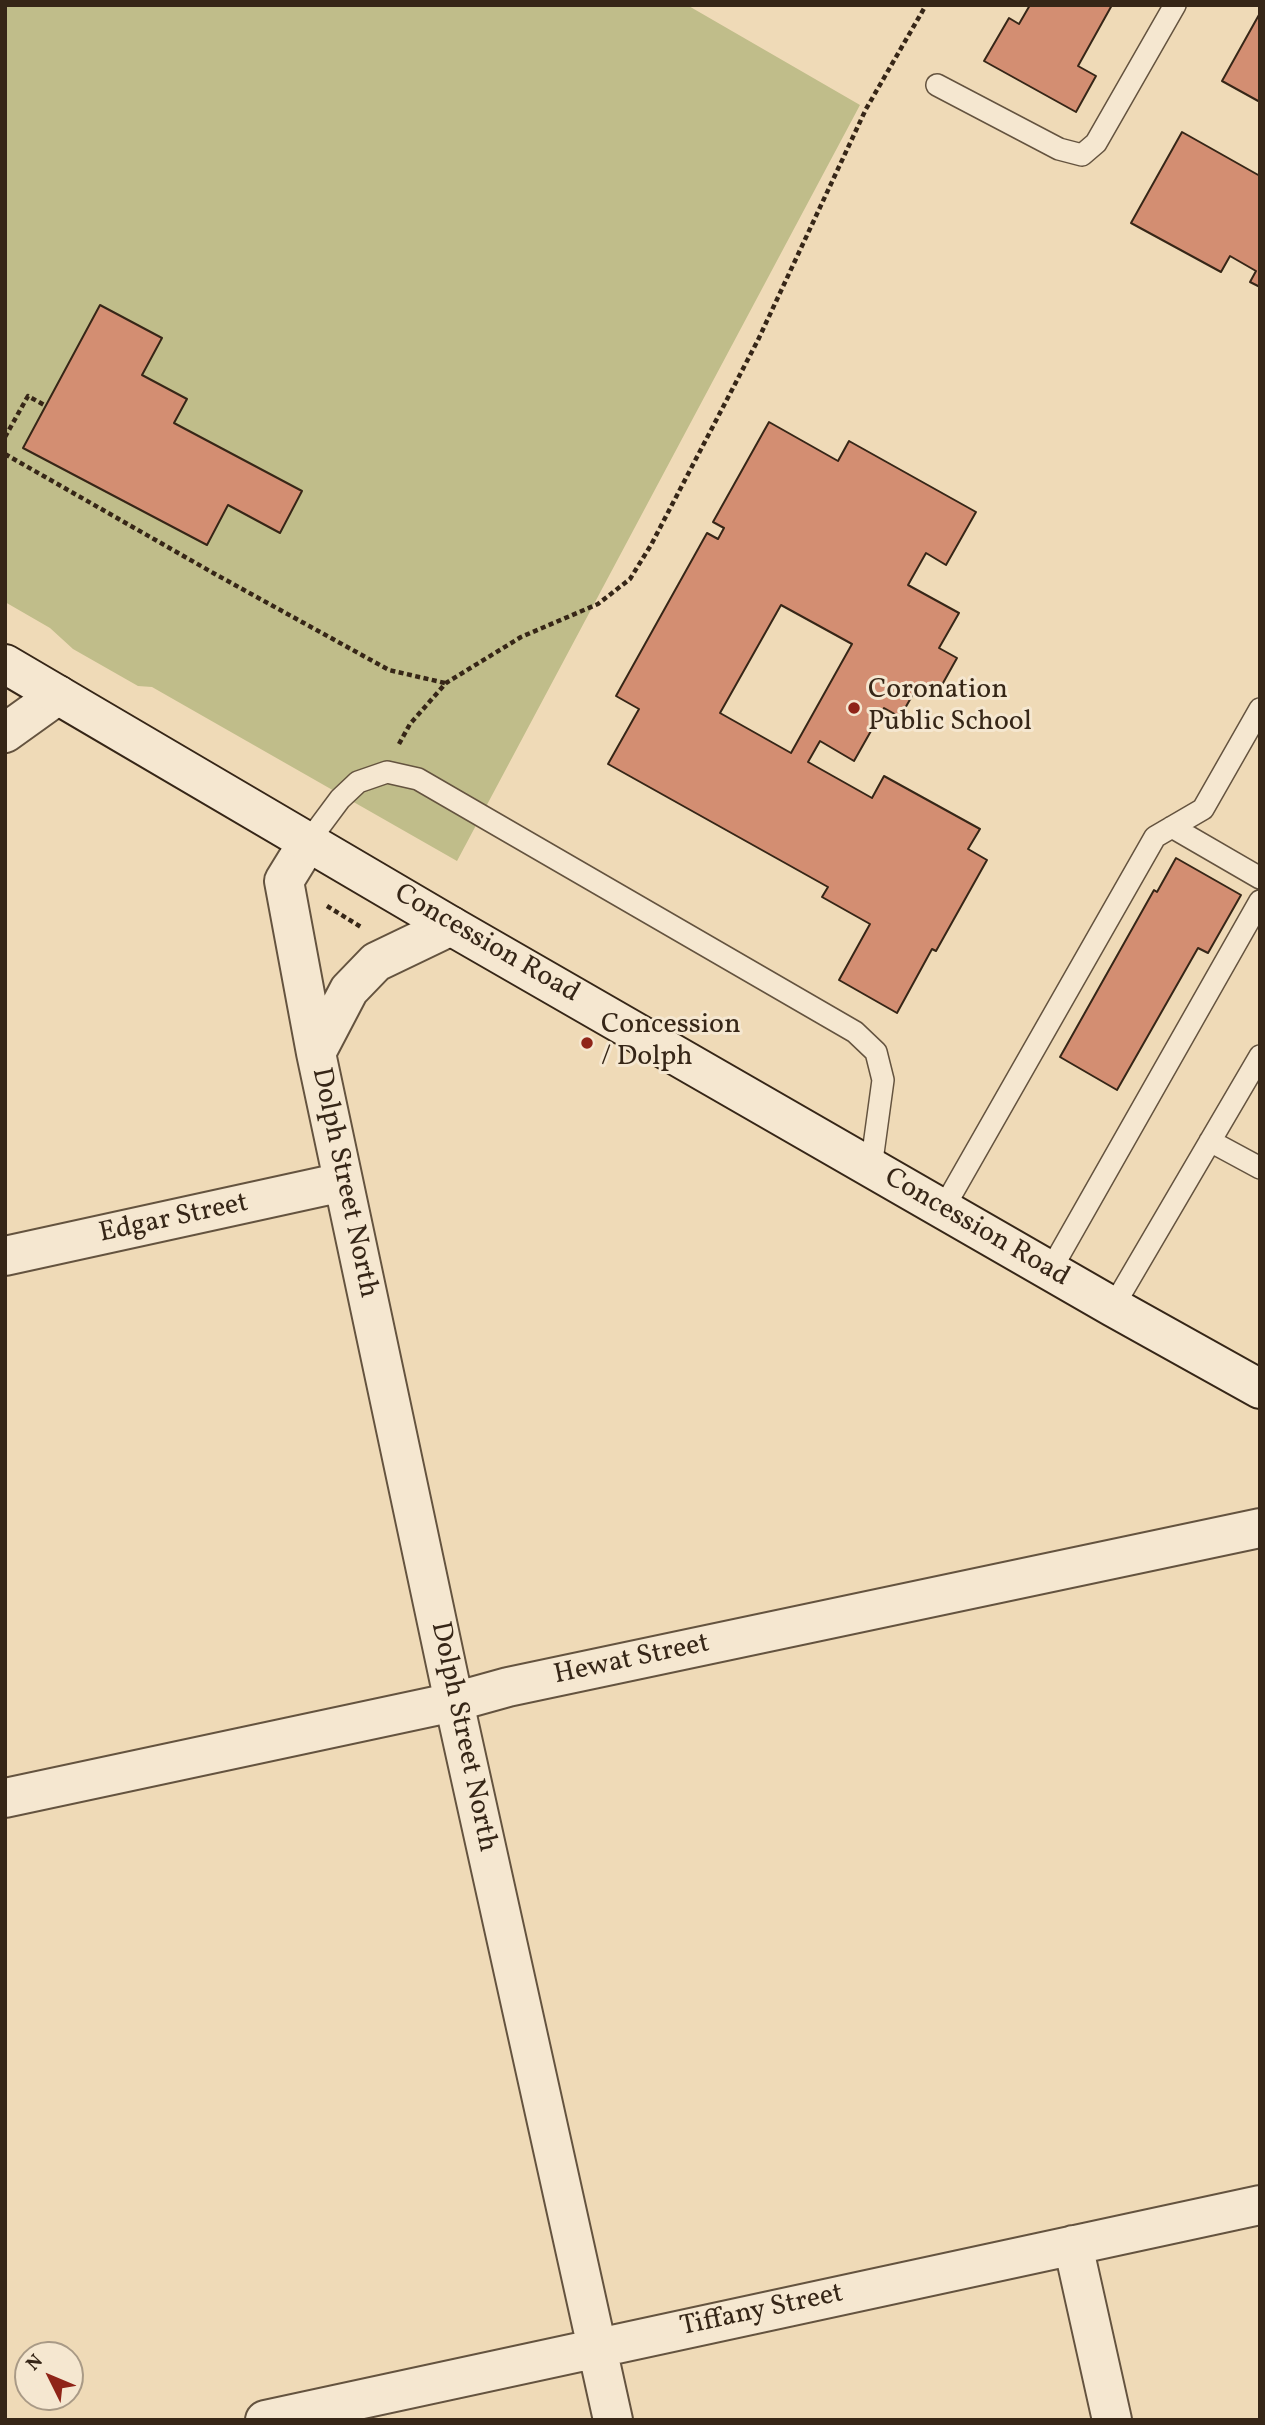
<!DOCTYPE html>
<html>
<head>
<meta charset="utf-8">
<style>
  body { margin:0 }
  #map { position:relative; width:1265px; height:2425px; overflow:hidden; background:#efdab7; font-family:Vollkorn,serif }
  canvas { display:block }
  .frame { position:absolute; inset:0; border:7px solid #362617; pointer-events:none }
  .north { position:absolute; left:14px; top:2341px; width:70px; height:70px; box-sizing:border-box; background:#f5e7d0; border:2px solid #a99a86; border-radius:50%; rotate:313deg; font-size:19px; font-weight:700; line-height:28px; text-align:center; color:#362617 }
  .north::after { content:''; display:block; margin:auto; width:24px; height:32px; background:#8f2418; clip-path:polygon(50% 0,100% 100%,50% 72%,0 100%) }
</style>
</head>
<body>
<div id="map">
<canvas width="1265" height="2425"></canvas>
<div class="frame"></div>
<div class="north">N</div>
</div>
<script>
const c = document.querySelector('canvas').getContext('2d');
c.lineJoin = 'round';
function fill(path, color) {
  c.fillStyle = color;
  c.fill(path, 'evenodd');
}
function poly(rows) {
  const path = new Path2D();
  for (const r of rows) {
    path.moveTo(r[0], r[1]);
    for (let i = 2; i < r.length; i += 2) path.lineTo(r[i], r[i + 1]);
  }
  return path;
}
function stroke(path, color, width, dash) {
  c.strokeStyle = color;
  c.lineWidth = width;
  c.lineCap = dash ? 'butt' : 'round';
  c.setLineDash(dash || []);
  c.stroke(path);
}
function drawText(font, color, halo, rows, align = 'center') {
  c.font = font + ' Vollkorn,serif';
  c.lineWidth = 6;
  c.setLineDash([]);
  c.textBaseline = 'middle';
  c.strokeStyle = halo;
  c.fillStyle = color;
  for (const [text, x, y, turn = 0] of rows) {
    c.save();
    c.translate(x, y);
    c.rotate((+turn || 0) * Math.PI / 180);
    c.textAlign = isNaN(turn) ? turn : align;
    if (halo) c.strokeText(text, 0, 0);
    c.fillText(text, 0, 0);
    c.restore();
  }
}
fill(poly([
  [5,5,687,5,860,105,457,861,152,687,138,686,73,649,50,628,5,602]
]), '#c0bd8a');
const building = poly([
  [1030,5,1112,5,1078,66,1096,76,1076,112,984,61,1009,18,1019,24,1030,5],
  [1260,13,1260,102,1222,81,1260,13],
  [1182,132,1260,176,1260,287,1250,282,1256,271,1230,256,1221,272,1131,223,1182,132],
  [100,305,162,338,142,375,187,399,174,423,302,491,280,533,228,505,207,545,23,448,100,305],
  [769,422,838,461,849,441,976,512,946,565,926,553,908,585,959,613,939,648,957,658,938,692,920,682,900,717,884,708,854,761,820,741,808,762,872,798,884,776,980,829,968,849,987,860,936,951,932,949,897,1013,839,980,870,924,822,897,828,887,608,764,639,709,616,696,707,533,718,539,724,528,713,522,769,422],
  [781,605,852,644,791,753,720,713,781,605],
  [1176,858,1241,895,1208,953,1198,948,1117,1090,1060,1057,1154,890,1157,892,1176,858]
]);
fill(building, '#d38e72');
stroke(building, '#362617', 2);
const lane = poly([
  [937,85,1059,149,1082,155,1096,143,1175,5],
  [1172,827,1260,878],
  [308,842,340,799,358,782,387,772,418,779,855,1032,876,1052,883,1080,871,1168],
  [1210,1141,1260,1168],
  [943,1209,1155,837,1203,809,1260,709],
  [1050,1271,1260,901],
  [1113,1307,1260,1056]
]);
const street = poly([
  [5,733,58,695],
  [308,842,284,881,316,1053,454,1702,613,2420],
  [316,1053,349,990,376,962,451,926],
  [5,1256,343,1182],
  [5,1798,454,1702,508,1687,1260,1528],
  [1073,2245,1112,2420],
  [265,2420,1260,2205]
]);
const secondary = poly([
  [5,664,451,926,1113,1307,1260,1389]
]);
stroke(lane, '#64533f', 24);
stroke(street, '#64533f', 42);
stroke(secondary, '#362617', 42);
stroke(poly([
  [5,437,28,396,46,406],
  [5,454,215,574,389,670,445,683],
  [399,744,410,724,446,683,521,637,598,604,630,579,651,545,758,340,866,109,926,5],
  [327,906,361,927]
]), '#362617', 4.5, [5, 3.5]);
stroke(lane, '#f5e7d0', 21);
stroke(street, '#f5e7d0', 38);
stroke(secondary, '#f5e7d0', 38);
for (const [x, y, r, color] of [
  [854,708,7,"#8f2418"],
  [587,1043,7,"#8f2418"]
]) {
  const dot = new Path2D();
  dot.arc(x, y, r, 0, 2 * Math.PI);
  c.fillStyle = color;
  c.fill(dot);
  stroke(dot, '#f5e7d0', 2.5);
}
drawText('28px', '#362617', '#f5e7d0', [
  ["Coronation",868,692],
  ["Public School",868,724],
  ["Concession",601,1027],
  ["/ Dolph",601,1059]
], 'left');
drawText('28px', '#362617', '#f5e7d0', [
  ["Concession Road",486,945,30],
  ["Dolph Street North",343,1183,78],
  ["Edgar Street",174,1220,-12],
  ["Concession Road",976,1229,30],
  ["Hewat Street",632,1661,-12],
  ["Dolph Street North",462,1737,78],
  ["Tiffany Street",762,2312,-12]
]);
</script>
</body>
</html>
